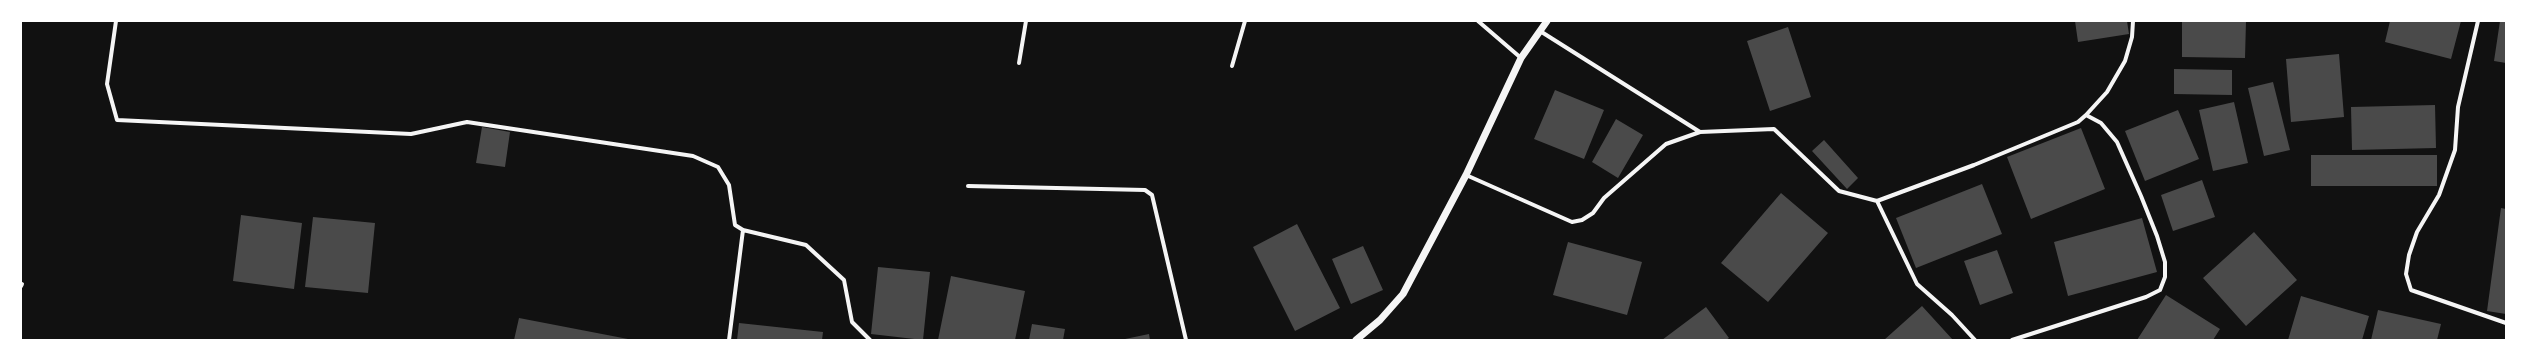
<!DOCTYPE html>
<html>
<head>
<meta charset="utf-8">
<style>
  body { margin:0 }
  #map { position:relative; width:2527px; height:361px; overflow:hidden; background:#111; font-family:"DM Sans",sans-serif }
  canvas { display:block }
  .frame { position:absolute; inset:0; border:22px solid #fff; pointer-events:none }
</style>
</head>
<body>
<div id="map">
<canvas width="2527" height="361"></canvas>
<div class="frame"></div>
</div>
<script>
const c = document.querySelector('canvas').getContext('2d');
c.lineJoin = 'round';
function fill(path, color) {
  c.fillStyle = color;
  c.fill(path, 'evenodd');
}
function poly(rows) {
  const path = new Path2D();
  for (const r of rows) {
    path.moveTo(r[0], r[1]);
    for (let i = 2; i < r.length; i += 2) path.lineTo(r[i], r[i + 1]);
  }
  return path;
}
function stroke(path, color, width, dash) {
  c.strokeStyle = color;
  c.lineWidth = width;
  c.lineCap = dash ? 'butt' : 'round';
  c.setLineDash(dash || []);
  c.stroke(path);
}
fill(poly([
  [2075,21,2127,21,2129,34,2078,42],
  [2182,21,2246,21,2245,58,2182,57],
  [2390,21,2461,21,2451,59,2385,42],
  [2500,21,2506,21,2506,63,2494,61],
  [1788,27,1811,97,1770,111,1747,41],
  [2339,54,2344,117,2291,122,2286,59],
  [2174,69,2232,70,2232,95,2174,94],
  [2273,82,2290,150,2264,156,2248,88],
  [1555,90,1604,110,1584,159,1534,139],
  [2234,102,2248,163,2213,171,2199,110],
  [2435,105,2436,148,2352,150,2351,107],
  [2178,110,2199,159,2145,181,2125,131],
  [1616,119,1643,135,1618,178,1592,162],
  [482,127,510,132,505,167,476,163],
  [2081,128,2105,189,2031,219,2007,157],
  [1824,140,1858,178,1847,189,1812,151],
  [2311,155,2437,155,2437,186,2311,186],
  [2202,180,2215,217,2173,231,2161,195],
  [1982,184,2002,234,1916,268,1896,218],
  [1781,193,1828,233,1768,302,1721,263],
  [2501,208,2506,209,2506,314,2487,311],
  [241,215,302,223,294,289,233,281],
  [313,217,375,223,368,293,305,287],
  [2142,218,2157,272,2068,296,2054,242],
  [1297,224,1340,308,1295,331,1253,247],
  [2254,232,2297,280,2246,326,2203,278],
  [1568,242,1642,262,1627,315,1553,295],
  [1363,246,1383,290,1351,304,1332,259],
  [1997,250,2013,293,1980,305,1964,261],
  [878,267,930,272,923,340,871,334],
  [951,276,1025,291,1015,340,938,340],
  [2166,295,2220,329,2213,340,2137,340],
  [2301,296,2369,316,2362,340,2288,340],
  [1922,306,1953,340,1884,340],
  [1706,307,1729,338,1726,340,1662,340],
  [2378,310,2441,324,2437,340,2371,340],
  [519,318,628,339,628,340,514,340],
  [739,323,823,332,822,340,737,340],
  [1032,324,1065,329,1063,340,1029,340],
  [1149,334,1150,340,1125,340,1125,339]
]), '#4a4a4a');
stroke(poly([
  [116,21,107,84,117,120,411,134,467,122,693,156,718,167,729,185,735,225,743,230,806,245,844,280,852,322,870,340],
  [1478,21,1521,58],
  [2478,21,2458,107,2455,150,2439,195,2417,232,2409,255,2406,274,2411,290,2506,323],
  [1540,31,1700,132],
  [1019,63,1026,21],
  [1232,66,1245,21],
  [2086,115,2107,92,2125,61,2132,37,2133,21],
  [1466,175,1572,222,1582,220,1593,213,1604,198,1666,144,1700,132,1774,129,1839,191,1877,201,1917,284,1952,315,1975,340],
  [968,186,1145,190,1152,195,1186,340],
  [1877,201,1974,165,2078,122,2086,115,2101,123,2117,142,2141,196,2157,236,2165,262,2165,277,2160,290,2146,297,2012,340],
  [21,286,22,284],
  [729,340,743,230]
]), '#f5f5f5', 4);
stroke(poly([
  [1356,340,1380,320,1403,294,1466,175,1521,58,1547,21]
]), '#f5f5f5', 7);
</script>
</body>
</html>
